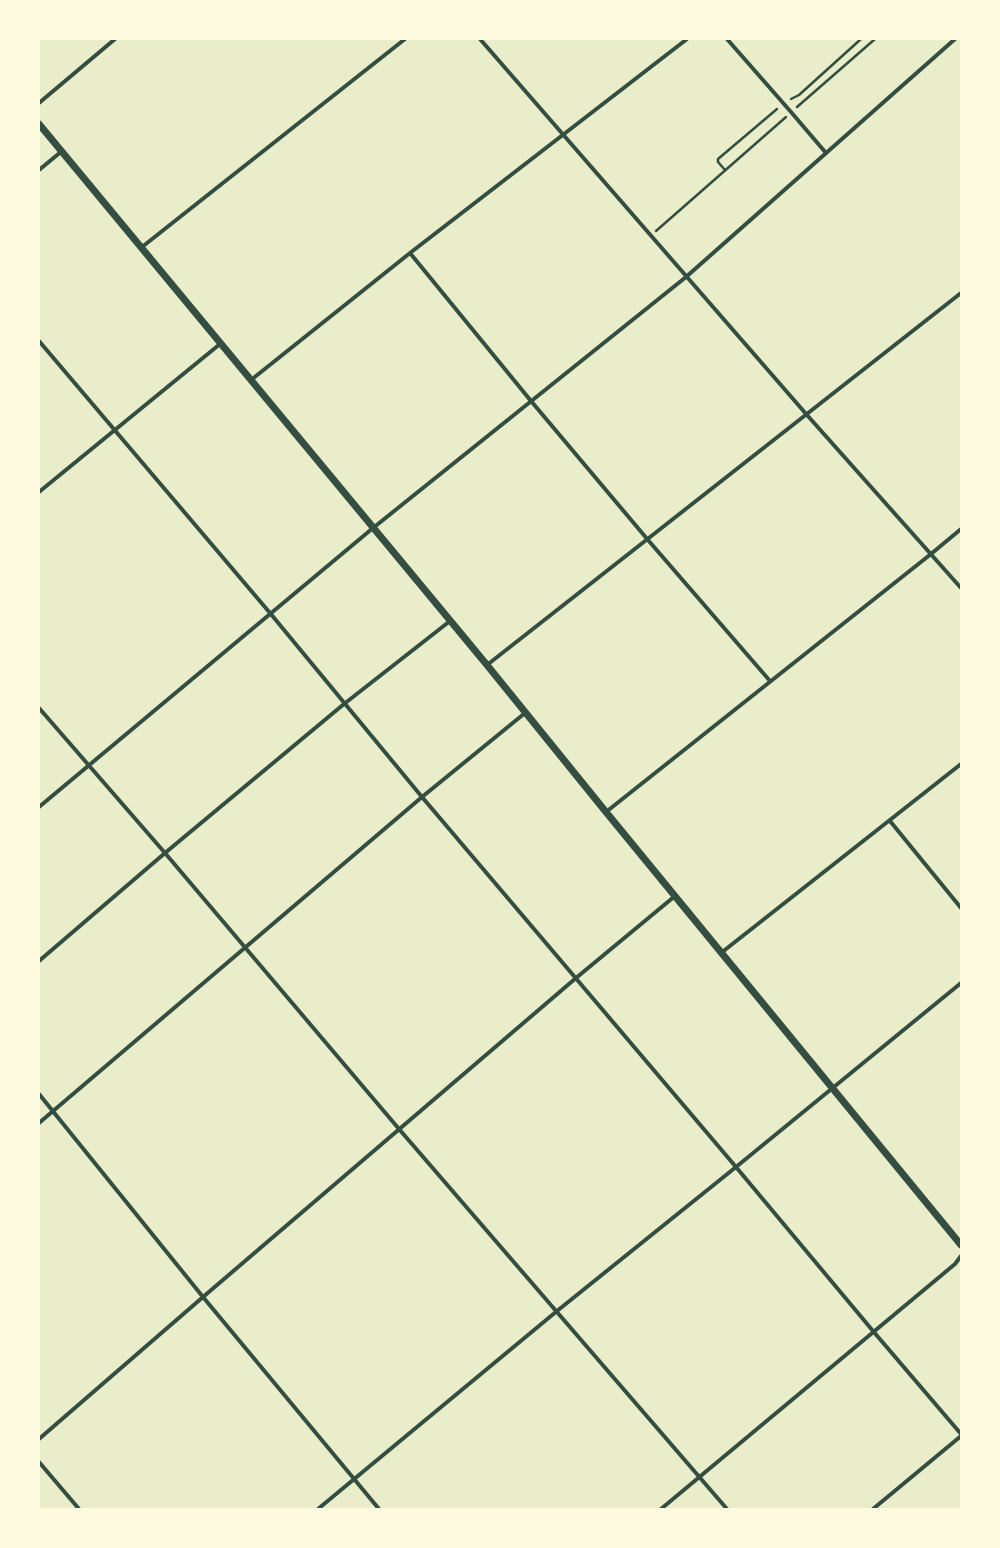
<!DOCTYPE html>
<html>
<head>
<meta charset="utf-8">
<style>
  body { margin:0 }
  #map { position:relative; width:1000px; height:1548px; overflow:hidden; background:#e9edc9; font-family:"Varela Round",sans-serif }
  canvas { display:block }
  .frame { position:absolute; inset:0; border:40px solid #fefae0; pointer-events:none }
</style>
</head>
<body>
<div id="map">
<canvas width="1000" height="1548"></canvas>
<div class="frame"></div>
</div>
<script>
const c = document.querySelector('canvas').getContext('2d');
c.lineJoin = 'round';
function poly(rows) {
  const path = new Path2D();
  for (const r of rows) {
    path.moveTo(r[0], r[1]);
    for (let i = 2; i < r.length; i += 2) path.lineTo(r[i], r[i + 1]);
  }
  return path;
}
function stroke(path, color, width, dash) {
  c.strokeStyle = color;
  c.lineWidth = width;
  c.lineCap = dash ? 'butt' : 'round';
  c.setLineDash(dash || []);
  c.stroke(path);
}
stroke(poly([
  [791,99,799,95,861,39],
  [797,107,875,39],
  [725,170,718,162,718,159,777,109],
  [656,231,786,117]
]), '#344e41', 2.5);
stroke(poly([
  [480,39,807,415,961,588],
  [727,39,791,112,826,153],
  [39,103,115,39],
  [39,170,62,151],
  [142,247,405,39],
  [410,253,531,401,648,540,770,681],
  [39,341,270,613,422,797,736,1167,873,1331,961,1434],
  [251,380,410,253,687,39],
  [39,492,220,344],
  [487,665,961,293],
  [39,708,165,853,399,1129,727,1509],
  [39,807,373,528,686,277,955,39],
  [606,812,931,554,961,529],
  [890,821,961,908],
  [721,953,961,764],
  [39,961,165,853,344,704,450,621],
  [39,1094,203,1297,379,1509],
  [39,1123,422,797,525,713],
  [39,1439,203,1297,576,978,675,896],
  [39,1462,79,1509],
  [318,1509,557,1311,736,1167,961,983],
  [661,1509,955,1264,961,1256],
  [873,1509,961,1436]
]), '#344e41', 4);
stroke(poly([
  [39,124,487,665,606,812,961,1245]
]), '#344e41', 7);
</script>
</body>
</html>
